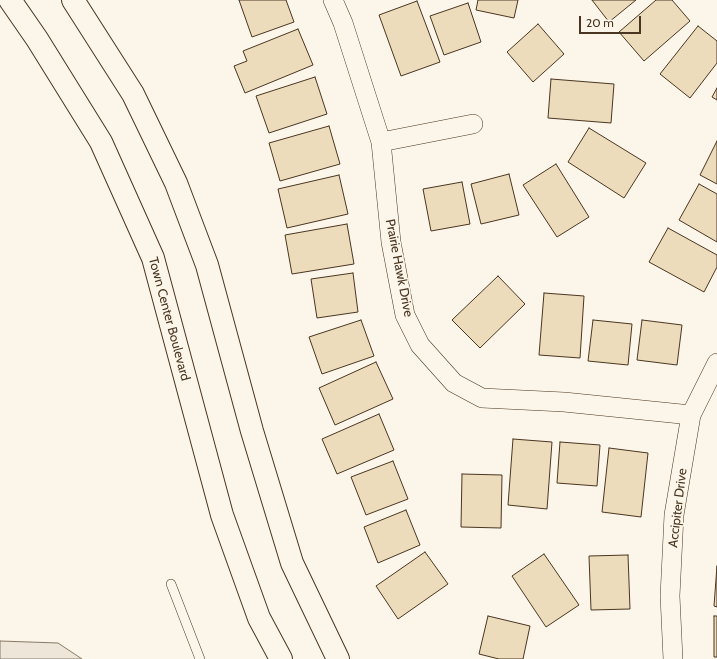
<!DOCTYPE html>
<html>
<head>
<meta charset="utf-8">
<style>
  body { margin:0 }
  #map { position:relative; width:717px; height:659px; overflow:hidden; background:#fbf6e9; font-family:Cabin,sans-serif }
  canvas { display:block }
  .scale { position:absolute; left:579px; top:16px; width:62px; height:18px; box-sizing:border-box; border:2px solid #4a3520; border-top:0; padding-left:5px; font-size:12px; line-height:14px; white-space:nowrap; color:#4a3520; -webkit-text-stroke:3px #fbf6e9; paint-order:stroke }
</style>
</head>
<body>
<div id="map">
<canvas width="717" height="659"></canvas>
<div class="scale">20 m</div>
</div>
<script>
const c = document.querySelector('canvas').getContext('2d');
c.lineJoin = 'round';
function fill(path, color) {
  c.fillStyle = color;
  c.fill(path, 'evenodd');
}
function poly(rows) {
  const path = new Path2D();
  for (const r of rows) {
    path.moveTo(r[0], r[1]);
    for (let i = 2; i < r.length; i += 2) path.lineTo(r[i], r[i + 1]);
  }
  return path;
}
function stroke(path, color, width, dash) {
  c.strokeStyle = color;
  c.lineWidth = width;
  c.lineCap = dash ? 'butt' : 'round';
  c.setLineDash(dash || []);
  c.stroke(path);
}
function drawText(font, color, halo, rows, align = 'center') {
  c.font = font + ' Cabin,sans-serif';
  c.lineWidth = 3;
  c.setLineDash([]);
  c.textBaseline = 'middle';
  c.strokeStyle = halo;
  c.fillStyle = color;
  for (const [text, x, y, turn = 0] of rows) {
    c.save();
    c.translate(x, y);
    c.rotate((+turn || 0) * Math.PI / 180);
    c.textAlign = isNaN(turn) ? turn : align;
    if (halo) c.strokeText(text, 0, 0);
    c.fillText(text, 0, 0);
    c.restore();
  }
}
const green = poly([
  [0,641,58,643,82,659,0,659,0,641]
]);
fill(green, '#ede6d9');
stroke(green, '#887966', 1);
const building = poly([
  [239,0,286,0,294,22,252,37,239,0],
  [478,0,518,0,514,18,476,10,478,0],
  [592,0,636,0,609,22,592,0],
  [656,0,672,0,690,21,644,61,619,32,656,0],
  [417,1,440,62,401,76,379,15,417,1],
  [468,3,481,42,444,55,430,16,468,3],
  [538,24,564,54,533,82,507,52,538,24],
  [698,26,717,41,717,63,690,98,660,74,698,26],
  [298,29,313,65,245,93,234,66,247,61,243,51,298,29],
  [315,77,327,114,269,133,256,96,315,77],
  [551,79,614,84,611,123,548,118,551,79],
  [717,88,717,100,712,97,717,88],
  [329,126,340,164,280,181,269,143,329,126],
  [589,128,646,163,624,198,568,162,589,128],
  [717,141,717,184,700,175,717,141],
  [556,164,589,217,557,237,523,185,556,164],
  [509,174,519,215,481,224,471,184,509,174],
  [339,175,348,214,287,228,278,189,339,175],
  [462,182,470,224,431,231,423,189,462,182],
  [699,184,717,194,717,242,679,220,699,184],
  [347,224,354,264,292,274,285,235,347,224],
  [668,228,717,255,717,267,704,292,649,262,668,228],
  [353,273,358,312,317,318,311,279,353,273],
  [498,276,525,304,480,348,452,320,498,276],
  [544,293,584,296,580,358,539,355,544,293],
  [361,320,374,356,322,374,309,337,361,320],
  [593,320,632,324,628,365,588,361,593,320],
  [642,320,682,325,677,365,637,360,642,320],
  [376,362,393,399,335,425,319,388,376,362],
  [379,414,394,450,337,474,322,439,379,414],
  [513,439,552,442,547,509,508,505,513,439],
  [560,442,600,445,597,486,557,483,560,442],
  [609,448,648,453,641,517,602,512,609,448],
  [393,461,408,499,366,515,351,477,393,461],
  [462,474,502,475,501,528,461,527,462,474],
  [406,510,420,545,378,563,364,527,406,510],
  [425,552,448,584,398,619,376,586,425,552],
  [544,554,579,605,546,627,512,576,544,554],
  [628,555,630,609,591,610,589,556,628,555],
  [717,566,717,607,714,606,717,566],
  [488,616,530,626,523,659,499,659,479,654,488,616],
  [714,616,717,616,717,657,714,657,714,616]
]);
fill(building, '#ecdcbc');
stroke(building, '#4a3520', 1);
const lane = poly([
  [171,584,200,659]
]);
const street = poly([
  [333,0,343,23,381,142,391,242,405,315,420,345,454,383,482,398,564,402,691,415],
  [381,142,473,124],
  [673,659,670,596,674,515,691,415,717,363]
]);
const secondary = poly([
  [10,0,37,39,101,142,153,258,222,515,259,618,281,659],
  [73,0,133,94,176,183,207,265,252,431,292,563,338,659]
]);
stroke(lane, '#4a3520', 10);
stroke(street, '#4a3520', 20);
stroke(secondary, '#4a3520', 24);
stroke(lane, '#fbf6e9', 9);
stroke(street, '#fbf6e9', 19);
stroke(secondary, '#fbf6e9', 22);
drawText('13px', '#4a3520', '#fbf6e9', [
  ["Prairie Hawk Drive",399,268,79],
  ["Town Center Boulevard",169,319,75],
  ["Accipiter Drive",678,508,-83]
]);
</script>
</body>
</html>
